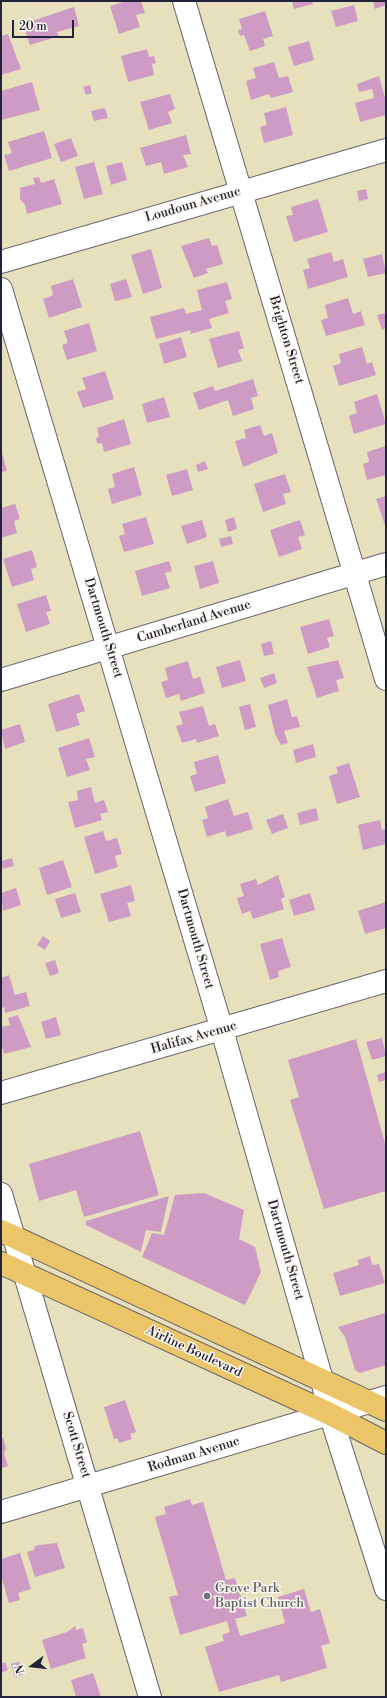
<!DOCTYPE html>
<html>
<head>
<meta charset="utf-8">
<style>
  body { margin:0 }
  #map { position:relative; width:387px; height:1698px; overflow:hidden; background:#e7e0bc; font-family:"Libre Bodoni",serif }
  canvas { display:block }
  .frame { position:absolute; inset:0; border:2px solid #22223b; pointer-events:none }
  .north { position:absolute; left:12px; top:1646px; width:40px; height:40px; -webkit-text-stroke:3px #fbf7ec; paint-order:stroke; rotate:255deg; font-size:11px; font-weight:700; line-height:16px; text-align:center; color:#22223b }
  .north::after { content:''; display:block; margin:auto; width:14px; height:18px; background:#22223b; clip-path:polygon(50% 0,100% 100%,50% 72%,0 100%) }
  .scale { position:absolute; left:12px; top:20px; width:62px; height:18px; box-sizing:border-box; border:2px solid #22223b; border-top:0; padding-left:5px; font-size:12px; line-height:14px; white-space:nowrap; color:#22223b; -webkit-text-stroke:3px #fbf7ec; paint-order:stroke }
</style>
</head>
<body>
<div id="map">
<canvas width="387" height="1698"></canvas>
<div class="frame"></div>
<div class="north">N</div>
<div class="scale">20 m</div>
</div>
<script>
const c = document.querySelector('canvas').getContext('2d');
c.lineJoin = 'round';
function fill(path, color) {
  c.fillStyle = color;
  c.fill(path, 'evenodd');
}
function poly(rows) {
  const path = new Path2D();
  for (const r of rows) {
    path.moveTo(r[0], r[1]);
    for (let i = 2; i < r.length; i += 2) path.lineTo(r[i], r[i + 1]);
  }
  return path;
}
function stroke(path, color, width, dash) {
  c.strokeStyle = color;
  c.lineWidth = width;
  c.lineCap = dash ? 'butt' : 'round';
  c.setLineDash(dash || []);
  c.stroke(path);
}
function drawText(font, color, halo, rows, align = 'center') {
  c.font = font + ' "Libre Bodoni",serif';
  c.lineWidth = 3;
  c.setLineDash([]);
  c.textBaseline = 'middle';
  c.strokeStyle = halo;
  c.fillStyle = color;
  for (const [text, x, y, turn = 0] of rows) {
    c.save();
    c.translate(x, y);
    c.rotate((+turn || 0) * Math.PI / 180);
    c.textAlign = isNaN(turn) ? turn : align;
    if (halo) c.strokeText(text, 0, 0);
    c.fillText(text, 0, 0);
    c.restore();
  }
}
fill(poly([
  [126,1,141,1,145,13,136,15,140,27,119,34,110,6],
  [292,1,312,1,313,4,294,9],
  [373,1,386,1,386,5,375,9],
  [354,5,358,21,336,27,331,11],
  [74,7,79,26,57,32,59,36,30,45,23,24],
  [265,11,273,36,263,39,265,46,250,51,244,35,240,36,238,30,242,29,239,19],
  [8,34,21,69,1,75,1,36],
  [309,41,314,60,294,66,288,47],
  [147,49,149,57,154,56,156,63,152,64,154,75,128,82,121,56],
  [274,62,279,78,288,76,293,92,271,98,269,94,251,100,246,81,256,78,253,68],
  [379,76,386,101,386,115,360,122,355,103,374,98,372,89,359,92,357,84],
  [32,82,40,110,1,120,1,91],
  [90,85,92,93,86,95,83,87],
  [170,94,175,109,168,112,172,123,149,130,140,102],
  [286,107,293,135,264,143,260,127,267,125,264,113],
  [105,108,108,118,94,121,91,111],
  [44,131,52,158,9,171,4,155,12,153,8,142],
  [186,135,191,154,183,155,188,167,164,174,161,162,146,166,140,148],
  [71,138,78,156,61,162,54,144],
  [94,162,103,194,84,199,75,167],
  [122,162,127,180,111,185,106,166],
  [39,177,41,183,54,179,62,204,27,214,25,205,20,199,20,188,35,184,33,178],
  [366,189,368,199,359,201,357,191],
  [318,199,328,232,294,242,286,216,293,215,291,207],
  [209,238,212,246,217,245,223,264,206,269,208,273,194,278,181,246],
  [151,249,162,288,143,294,131,255],
  [331,252,334,262,343,259,348,277,308,289,303,270,310,268,307,259],
  [382,254,386,273,368,277,363,259],
  [73,279,82,307,49,318,43,299,53,295,51,286],
  [126,279,132,297,115,301,110,284],
  [227,282,232,299,225,301,229,313,209,319,212,328,190,334,191,330,156,339,150,317,184,308,186,314,202,310,197,290],
  [348,298,353,314,361,311,365,325,326,336,321,320,328,318,325,305],
  [386,313,386,328,382,330,377,315],
  [89,323,97,351,67,360,62,345,68,343,64,331],
  [239,331,244,348,238,350,242,361,218,368,209,339],
  [181,337,187,357,164,364,159,344],
  [362,347,367,364,372,362,376,375,339,386,333,366,341,363,339,354],
  [105,371,114,399,83,408,77,392,86,389,82,378],
  [253,379,258,396,251,398,254,409,233,416,228,400,199,410,193,393,213,386,215,391],
  [377,394,386,424,354,434,349,416,357,413,354,402],
  [164,397,170,417,147,423,142,404],
  [124,419,131,444,104,452,102,443,97,444,96,438,99,437,97,428],
  [260,425,264,436,272,433,278,453,243,467,235,441,246,438,244,430],
  [386,446,386,475,367,480,363,464,369,462,367,452],
  [2,453,7,471,1,472,1,454],
  [205,461,208,469,198,472,196,465],
  [134,467,142,495,112,504,108,489,115,487,112,474],
  [187,469,193,490,172,496,166,475],
  [285,474,291,492,283,494,286,504,263,512,254,484],
  [386,496,386,528,376,499],
  [15,504,20,519,14,521,17,533,1,538,1,508],
  [146,517,154,544,124,552,119,536,125,534,122,524],
  [234,517,237,529,228,532,225,520],
  [202,520,207,537,187,544,181,526],
  [300,520,305,535,298,537,302,549,279,557,270,530],
  [231,536,233,544,221,547,219,539],
  [32,550,37,567,31,569,34,580,12,587,3,559],
  [169,561,172,571,165,573,170,588,142,596,135,571],
  [213,561,219,583,200,589,194,566],
  [46,595,51,611,46,612,50,624,26,632,17,604],
  [329,619,334,636,327,638,330,647,308,654,300,627],
  [271,641,274,654,264,656,261,644],
  [240,660,246,681,222,688,216,667],
  [338,660,344,678,336,680,339,691,317,698,307,667],
  [188,661,193,679,200,677,205,693,181,701,179,694,166,698,161,682,168,680,165,668],
  [274,673,277,683,264,688,260,678],
  [79,694,85,711,76,714,80,725,56,732,48,704],
  [287,699,292,717,297,716,300,727,284,731,288,743,281,745,275,734,268,705],
  [250,704,256,727,245,730,239,707],
  [203,706,209,726,215,724,219,736,197,743,196,739,182,743,176,726,183,724,179,712],
  [20,724,25,742,5,749,1,730],
  [89,738,95,757,86,759,90,770,67,777,58,748],
  [313,744,316,757,296,763,293,750],
  [218,755,226,783,195,792,190,776,197,774,194,762],
  [349,763,360,797,337,804,329,776,338,773,336,767],
  [91,787,95,803,104,800,108,812,100,814,102,820,75,828,68,802,78,800,77,791],
  [228,799,234,816,248,812,253,829,227,837,225,831,207,837,202,820,208,818,205,807],
  [316,808,319,820,300,825,297,813],
  [283,814,288,828,272,834,266,820],
  [380,820,382,830,386,829,386,844,363,850,358,825],
  [103,831,106,841,117,838,122,854,115,856,118,867,95,874,84,837],
  [12,858,14,866,3,869,1,861],
  [63,860,72,887,47,895,39,868],
  [278,875,285,897,281,899,284,909,253,919,250,911,242,914,237,898,244,896,240,884,256,879,258,885],
  [131,885,135,901,127,903,131,916,109,922,100,894],
  [16,888,21,905,3,911,1,893],
  [75,893,81,912,61,918,55,899],
  [310,893,315,910,294,916,289,900],
  [386,902,386,928,365,934,358,911],
  [43,936,50,941,45,950,37,945],
  [282,938,291,967,278,971,279,977,270,980,260,944],
  [55,960,59,973,50,976,45,963],
  [9,975,15,995,26,992,30,1006,5,1013,4,1007,1,1008,1,978],
  [18,1015,31,1047,4,1054,1,1042,1,1027,10,1025,8,1018],
  [56,1017,61,1035,46,1039,41,1022],
  [382,1038,386,1056,372,1060,366,1042],
  [356,1039,386,1147,386,1191,324,1209,290,1100,299,1097,288,1060],
  [386,1072,386,1080,379,1082,377,1075],
  [140,1131,159,1195,84,1217,76,1190,39,1201,29,1164],
  [204,1193,244,1210,239,1239,255,1247,261,1272,245,1305,142,1257,152,1233,164,1235,175,1195],
  [169,1196,161,1232,146,1230,141,1252,86,1225,86,1221],
  [370,1256,372,1265,379,1264,385,1283,340,1296,333,1273,359,1265,358,1260],
  [385,1313,386,1365,360,1373,355,1370,345,1337,338,1327],
  [125,1400,136,1432,130,1434,132,1439,119,1443,118,1438,114,1439,104,1407],
  [1,1437,3,1438,6,1448,4,1454,8,1466,1,1468],
  [190,1499,192,1505,203,1502,226,1580,235,1578,247,1616,235,1619,240,1636,285,1623,278,1597,304,1589,311,1612,320,1609,330,1643,321,1646,327,1668,281,1682,279,1675,219,1692,205,1647,224,1641,222,1635,230,1632,227,1621,180,1635,169,1597,178,1595,155,1517,166,1514,164,1507],
  [57,1543,65,1568,35,1577,27,1552,34,1550,35,1546,39,1545],
  [20,1553,31,1589,18,1593,20,1600,9,1603,1,1576,1,1559],
  [75,1626,76,1630,83,1628,87,1642,82,1644,86,1658,51,1669,42,1640,67,1632],
  [5,1662,8,1670,1,1673,1,1664],
  [19,1662,23,1674,15,1677,11,1664],
  [93,1673,101,1697,76,1697,71,1680]
]), '#ce9bc5');
const minor = poly([
  [184,1,386,679],
  [1,262,386,150],
  [1,289,222,1030,322,1380,330,1414,386,1589],
  [1,680,386,564],
  [1,1093,386,981],
  [1,1194,150,1697],
  [1,1512,386,1397]
]);
const major = poly([
  [1,1231,386,1410],
  [1,1263,330,1414,386,1443]
]);
stroke(minor, '#676468', 24);
stroke(major, '#676468', 24);
stroke(minor, '#fff', 22);
stroke(major, '#edc569', 22);
for (const [x, y, r, color] of [
  [207,1596,4,"#6b7280"]
]) {
  const dot = new Path2D();
  dot.arc(x, y, r, 0, 2 * Math.PI);
  c.fillStyle = color;
  c.fill(dot);
  stroke(dot, '#fbf7ec', 1.5);
}
drawText('13px', '#22223b', '#fbf7ec', [
  ["Loudoun Avenue",193,205,-16],
  ["Brighton Street",286,340,73],
  ["Cumberland Avenue",194,622,-17],
  ["Dartmouth Street",103,628,73],
  ["Dartmouth Street",195,939,74],
  ["Halifax Avenue",194,1038,-16],
  ["Dartmouth Street",285,1250,74],
  ["Airline Boulevard",194,1352,25],
  ["Scott Street",76,1445,73],
  ["Rodman Avenue",194,1455,-17]
]);
drawText('13px', '#5b616d', '#fbf7ec', [
  ["Grove Park",215,1589],
  ["Baptist Church",215,1604]
], 'left');
</script>
</body>
</html>
